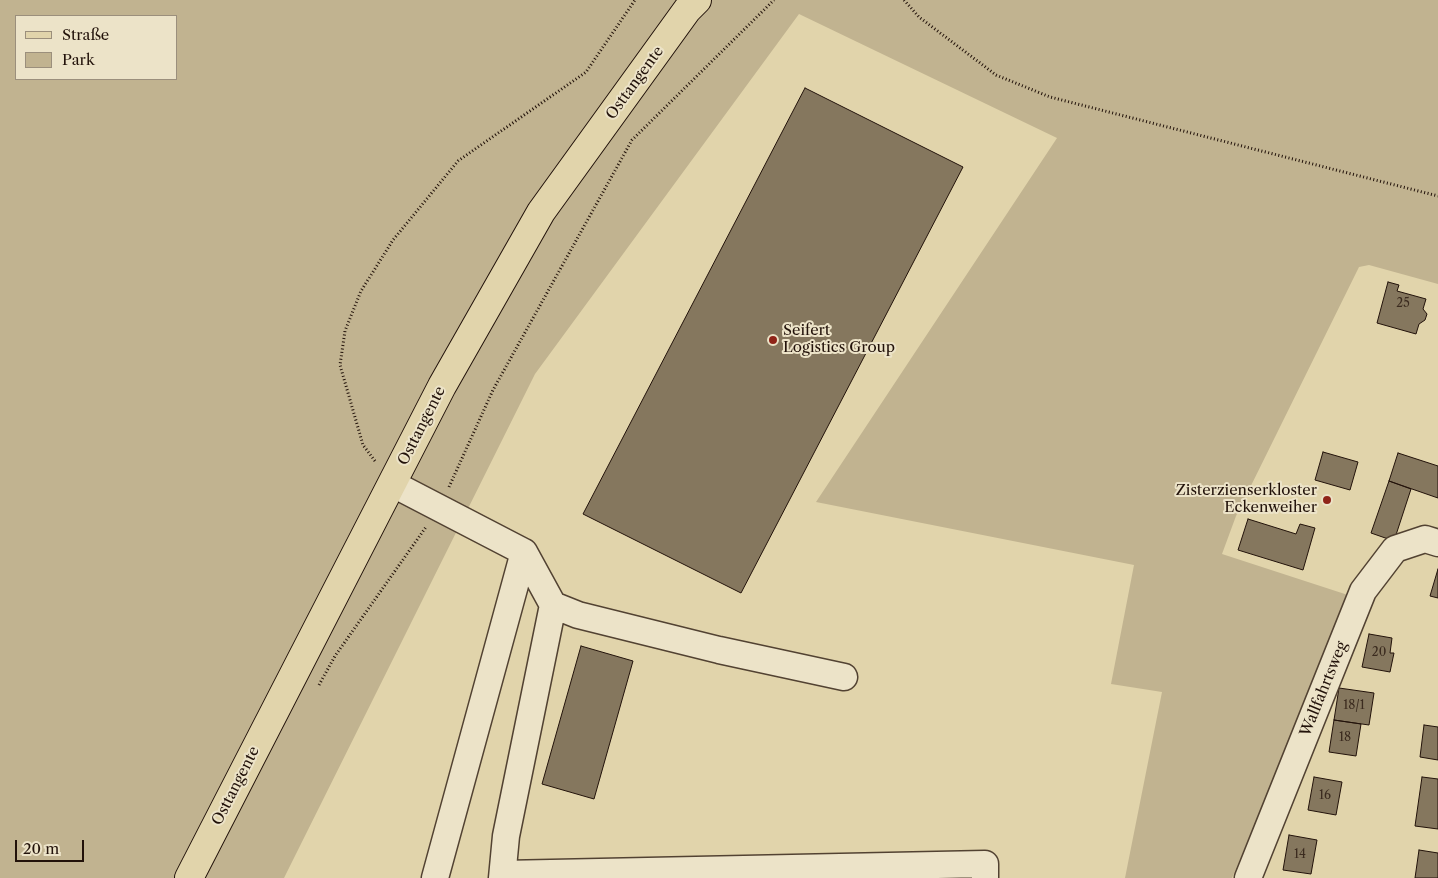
<!DOCTYPE html>
<html>
<head>
<meta charset="utf-8">
<style>
  body { margin:0 }
  #map { position:relative; width:1438px; height:878px; overflow:hidden; background:#e1d4ab; font-family:"Libre Caslon Text",serif }
  canvas { display:block }
  .legend { position:absolute; left:15px; top:15px; width:162px; height:65px; box-sizing:border-box; background:#ece3c8; border:1px solid #9b8f7c; margin:0; padding:6px 9px; list-style:none; font-size:15px; color:#22120a }
  .legend li { display:flex; align-items:center; gap:10px; height:25px }
  .legend b { width:25px; border:1px solid #9b8f7c }
  .scale { position:absolute; left:15px; top:840px; width:69px; height:22px; box-sizing:border-box; border:2px solid #22120a; border-top:0; padding-left:6px; font-size:15px; line-height:18px; white-space:nowrap; color:#22120a; -webkit-text-stroke:4px #ece3c8; paint-order:stroke }
</style>
</head>
<body>
<div id="map">
<canvas width="1438" height="878"></canvas>
<ul class="legend">
<li><b style="height:6px;background:#e1d4ab"></b>Straße</li>
<li><b style="height:14px;background:#c1b390"></b>Park</li>
</ul>
<div class="scale">20 m</div>
</div>
<script>
const c = document.querySelector('canvas').getContext('2d');
c.lineJoin = 'round';
function fill(path, color) {
  c.fillStyle = color;
  c.fill(path, 'evenodd');
}
function poly(rows) {
  const path = new Path2D();
  for (const r of rows) {
    path.moveTo(r[0], r[1]);
    for (let i = 2; i < r.length; i += 2) path.lineTo(r[i], r[i + 1]);
  }
  return path;
}
function stroke(path, color, width, dash) {
  c.strokeStyle = color;
  c.lineWidth = width;
  c.lineCap = dash ? 'butt' : 'round';
  c.setLineDash(dash || []);
  c.stroke(path);
}
function drawText(font, color, halo, rows, align = 'center') {
  c.font = font + ' "Libre Caslon Text",serif';
  c.lineWidth = 4;
  c.setLineDash([]);
  c.textBaseline = 'middle';
  c.strokeStyle = halo;
  c.fillStyle = color;
  for (const [text, x, y, turn = 0] of rows) {
    c.save();
    c.translate(x, y);
    c.rotate((+turn || 0) * Math.PI / 180);
    c.textAlign = isNaN(turn) ? turn : align;
    if (halo) c.strokeText(text, 0, 0);
    c.fillText(text, 0, 0);
    c.restore();
  }
}
fill(poly([
  [0,0,1438,0,1438,284,1369,265,1359,267,1236,516,1222,554,1351,596,1232,878,1125,878,1162,692,1111,684,1134,565,816,502,1057,138,799,14,535,374,284,878,0,878],
  [16,16,176,16,176,79,16,79]
]), '#c1b390');
const building = poly([
  [805,88,963,167,741,593,583,514,805,88],
  [1388,282,1399,285,1397,291,1426,299,1423,309,1427,314,1425,320,1419,324,1416,334,1377,323,1388,282],
  [1323,452,1358,462,1350,490,1315,480,1323,452],
  [1398,453,1438,466,1438,498,1389,481,1398,453],
  [1389,481,1411,489,1394,541,1371,533,1389,481],
  [1248,519,1296,534,1300,524,1315,528,1303,570,1238,550,1248,519],
  [1438,569,1438,598,1430,596,1438,569],
  [1369,634,1392,638,1390,653,1394,653,1390,672,1362,667,1369,634],
  [581,646,633,661,594,799,542,784,581,646],
  [1339,688,1374,693,1369,725,1334,720,1339,688],
  [1334,720,1361,724,1356,756,1329,752,1334,720],
  [1424,725,1438,727,1438,760,1420,757,1424,725],
  [1314,777,1342,782,1336,815,1308,810,1314,777],
  [1422,777,1438,779,1438,829,1415,826,1422,777],
  [1289,835,1317,840,1311,874,1283,870,1289,835],
  [1419,850,1438,853,1438,878,1415,878,1419,850]
]);
fill(building, '#85775e');
stroke(building, '#22120a', 1);
const minor = poly([
  [393,484,524,552,553,605,578,615,719,650,844,677],
  [503,874,985,864,985,878],
  [435,878,524,552],
  [502,878,506,836,553,605],
  [1248,878,1363,591,1395,549,1425,539,1438,543]
]);
const major = poly([
  [189,878,442,386,541,212,687,10,697,0]
]);
stroke(minor, '#524232', 29);
stroke(major, '#22120a', 30);
stroke(poly([
  [904,0,919,17,996,75,1050,97,1438,196],
  [375,461,363,445,340,365,345,331,361,291,393,240,458,161,586,72,635,0],
  [449,487,493,390,632,140,774,0],
  [319,685,335,656,426,527]
]), '#22120a', 3, [1, 2.5]);
stroke(minor, '#ece3c8', 26);
stroke(major, '#e1d4ab', 28);
for (const [x, y, r, color] of [
  [773,340,5,"#8f2418"],
  [1327,500,5,"#8f2418"]
]) {
  const dot = new Path2D();
  dot.arc(x, y, r, 0, 2 * Math.PI);
  c.fillStyle = color;
  c.fill(dot);
  stroke(dot, '#ece3c8', 2);
}
drawText('12px', '#3b2b1f', null, [
  ["25",1403,304],
  ["20",1379,653],
  ["18/1",1354,706],
  ["18",1345,738],
  ["16",1325,796],
  ["14",1300,855]
]);
drawText('15px', '#22120a', '#ece3c8', [
  ["Osttangente",635,83,-54],
  ["Osttangente",422,426,-63],
  ["Wallfahrtsweg",1324,689,-68],
  ["Osttangente",236,786,-63]
]);
drawText('15px', '#22120a', '#ece3c8', [
  ["Seifert",783,331],
  ["Logistics Group",783,348],
  ["Zisterzienserkloster",1317,491,"right"],
  ["Eckenweiher",1317,508,"right"]
], 'left');
</script>
</body>
</html>
